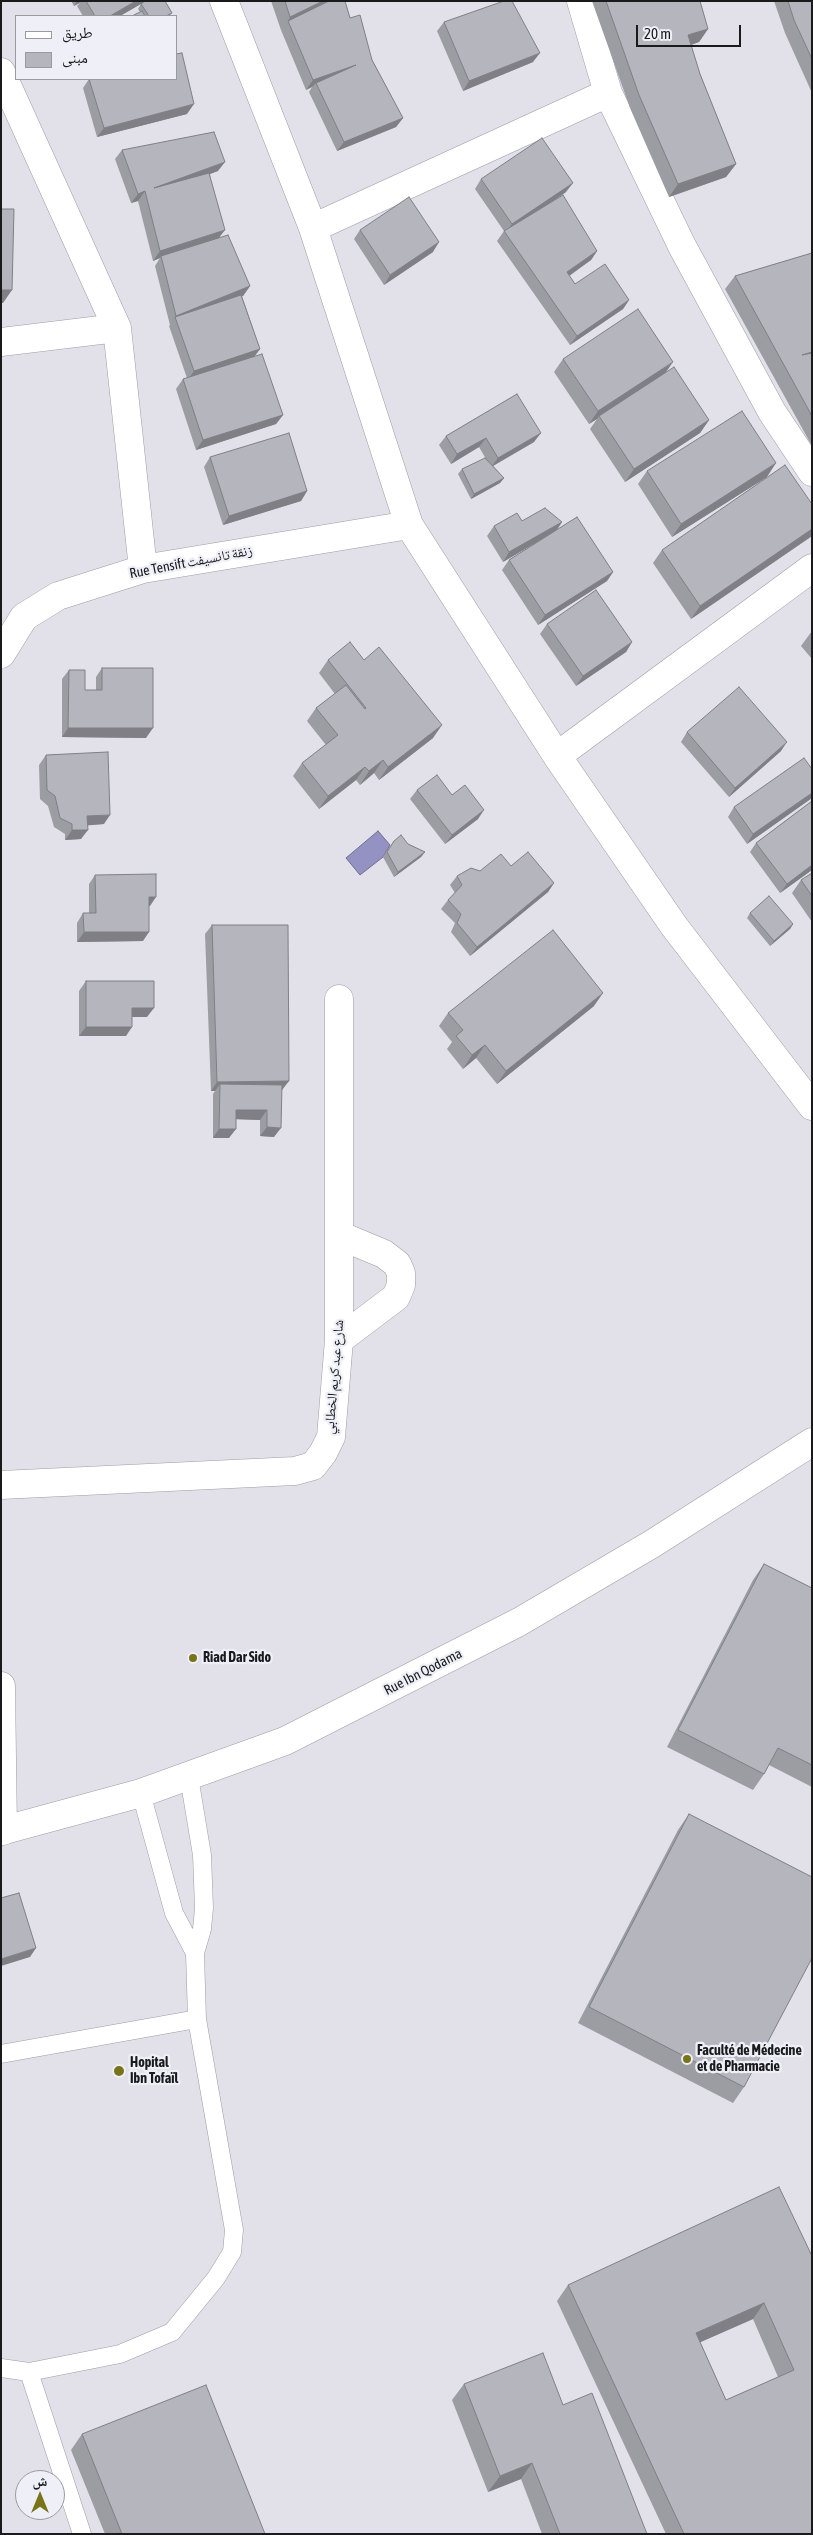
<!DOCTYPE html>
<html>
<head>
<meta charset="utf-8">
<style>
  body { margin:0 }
  #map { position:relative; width:813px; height:2535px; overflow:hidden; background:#e2e1ea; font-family:"Asap Condensed","Noto Naskh Arabic",sans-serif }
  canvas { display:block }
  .frame { position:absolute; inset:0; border:2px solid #1a1a1d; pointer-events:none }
  .legend { position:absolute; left:15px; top:15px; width:162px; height:65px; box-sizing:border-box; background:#efeff7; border:1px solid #9a9aa0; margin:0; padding:6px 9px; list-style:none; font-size:15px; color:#1a1a1d }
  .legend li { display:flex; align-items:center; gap:10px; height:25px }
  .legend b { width:25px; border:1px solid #9a9aa0 }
  .north { position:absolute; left:15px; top:2470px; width:50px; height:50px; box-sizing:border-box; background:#efeff7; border:1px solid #9a9aa0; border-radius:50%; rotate:0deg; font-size:14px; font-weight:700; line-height:20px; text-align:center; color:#1a1a1d }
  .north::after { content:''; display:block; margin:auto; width:18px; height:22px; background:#787519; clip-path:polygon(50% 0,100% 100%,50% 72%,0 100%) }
  .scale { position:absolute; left:636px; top:25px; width:105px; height:22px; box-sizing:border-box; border:2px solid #1a1a1d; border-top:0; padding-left:6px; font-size:15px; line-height:18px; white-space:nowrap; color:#1a1a1d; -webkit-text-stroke:4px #efeff7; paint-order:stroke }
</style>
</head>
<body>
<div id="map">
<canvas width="813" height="2535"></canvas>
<div class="frame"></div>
<ul class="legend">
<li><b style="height:6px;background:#fff"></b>طريق</li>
<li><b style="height:14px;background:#b5b5be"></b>مبنى</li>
</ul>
<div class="north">ش</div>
<div class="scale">20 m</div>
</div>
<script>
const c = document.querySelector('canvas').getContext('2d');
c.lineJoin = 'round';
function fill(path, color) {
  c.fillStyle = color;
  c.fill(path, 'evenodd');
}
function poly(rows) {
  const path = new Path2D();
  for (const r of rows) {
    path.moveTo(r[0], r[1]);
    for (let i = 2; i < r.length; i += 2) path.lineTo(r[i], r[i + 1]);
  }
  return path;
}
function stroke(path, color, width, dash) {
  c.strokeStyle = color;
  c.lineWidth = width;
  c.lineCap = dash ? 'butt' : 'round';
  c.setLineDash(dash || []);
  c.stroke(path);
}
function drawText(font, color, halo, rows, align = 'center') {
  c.font = font + ' "Asap Condensed","Noto Naskh Arabic",sans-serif';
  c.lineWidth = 4.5;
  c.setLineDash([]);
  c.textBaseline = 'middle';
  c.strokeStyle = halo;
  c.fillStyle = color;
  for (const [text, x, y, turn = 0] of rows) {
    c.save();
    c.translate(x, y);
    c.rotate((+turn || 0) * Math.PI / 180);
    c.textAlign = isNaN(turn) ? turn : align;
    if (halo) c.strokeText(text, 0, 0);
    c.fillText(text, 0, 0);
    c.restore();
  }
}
const water = poly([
  [378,831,390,845,383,857,360,875,346,858,378,831]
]);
fill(water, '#9491c3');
stroke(water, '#6f6d91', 1);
const service = poly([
  [141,1793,174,1913,195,1953],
  [1,2054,197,2019],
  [1,2368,29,2372,120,2354,172,2332,216,2278,232,2252,234,2230,197,2019,195,1953,202,1929,204,1908,202,1855,189,1777],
  [29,2372,82,2534]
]);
const minor = poly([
  [224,1,313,228,409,525,557,756,674,926,812,1106],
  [581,1,608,93,682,246,772,412,812,472],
  [1,72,117,328,143,569],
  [313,228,608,93],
  [1,342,117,328],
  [1,654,24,617,58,596,143,569,409,525],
  [557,756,812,568],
  [339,1340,396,1297,401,1285,401,1273,397,1264,384,1254,341,1236],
  [1,1485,295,1471,313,1466,323,1453,331,1437,339,1340,339,999],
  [1,1686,3,1831],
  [1,1831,141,1793,285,1741,519,1622,652,1544,812,1442]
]);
stroke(service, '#9d9da5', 19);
stroke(minor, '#9d9da5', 29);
stroke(service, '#fff', 18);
stroke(minor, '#fff', 28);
fill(poly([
  [71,1,165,1,172,13,169,16,132,16,140,12,138,9,141,4,120,16,83,16,77,6,80,3,74,6],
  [271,1,345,1,350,18,403,118,396,127,337,151,309,92,312,87,306,90,281,30],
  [592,1,700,1,708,29,699,42,691,45,700,74,736,164,726,177,669,197,630,108],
  [774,1,812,1,812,93,785,33],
  [444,22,533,62,463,91,437,31],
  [89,79,187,114,97,137,83,88],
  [122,150,218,171,210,174,220,238,250,286,243,296,242,296,260,349,255,356,283,415,276,424,196,450,176,389,183,379,187,378,169,326,170,325,155,266,160,258,153,261,138,201,131,203,115,159],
  [481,179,566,192,548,205,597,251,591,260,569,275,575,284,629,300,623,309,570,345,497,241,504,231,475,189],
  [360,230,433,252,384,285,354,239],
  [812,253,812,446,725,289,735,276],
  [563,359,665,374,709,420,700,433,625,482,590,429,597,419,589,424,554,372],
  [517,394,534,442,493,466,504,478,500,483,471,499,458,474,462,469,486,459,479,447,451,464,439,445,446,436],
  [210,457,307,491,301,501,223,525,204,467],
  [647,471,767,477,672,537,638,484],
  [812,504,812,536,691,619,653,563,662,550],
  [522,521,562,522,556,531,613,572,607,581,538,625,502,570,509,560,550,534,503,562,487,536,494,526],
  [547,624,632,642,626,652,576,686,540,634],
  [812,631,812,659,801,646],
  [328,660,364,660,433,738,379,780,374,773,360,785,356,780,319,809,293,776,302,763,326,745,307,721,316,708,335,694,319,673],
  [102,668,146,738,62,737,62,679,69,670,85,690,96,690,96,677],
  [687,732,781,751,729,797,681,742],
  [46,755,104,824,88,825,81,839,65,840,65,834,54,827,48,806,40,799,39,765],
  [812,769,812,798,747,844,728,817,734,807],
  [417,790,452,795,478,819,445,844,410,799],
  [812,801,812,870,780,893,750,852,756,843],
  [394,841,408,844,425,852,421,857,394,877,383,857],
  [511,866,554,883,548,892,470,956,451,932,455,923,441,909,448,900,455,893,450,885,457,876],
  [812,873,812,922,792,893,801,880],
  [95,875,150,906,149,906,143,941,77,942,77,923,83,913,89,913,89,884],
  [750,913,793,924,790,929,770,946,747,918],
  [212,925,289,1081,281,1090,274,1137,260,1136,260,1120,236,1119,229,1138,213,1138,213,1094,215,1091,211,1091,205,934],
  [86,981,147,1017,132,1017,126,1036,79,1036,79,991],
  [594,1006,497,1084,476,1058,463,1069,447,1049,452,1042,439,1026,448,1013],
  [764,1564,812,1588,812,1787,769,1765,764,1774,753,1790,667,1747,753,1580],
  [689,1814,744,2087,733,2103,578,2023,678,1830],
  [812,2256,812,2534,666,2534,557,2301,568,2285],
  [753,2319,778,2377,726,2400,700,2342],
  [464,2384,563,2405,647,2534,542,2534,521,2479,488,2492,452,2400],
  [82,2434,265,2534,105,2534,71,2450]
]), '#9c9ca3');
fill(poly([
  [77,1,81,1,79,3,74,6],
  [136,1,146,1,120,16,110,16],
  [323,1,342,1,288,21,290,17],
  [708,29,699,42,679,49,688,35],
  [540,53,533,62,463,91,469,81],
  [356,65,316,83,312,87,306,90,313,80],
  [194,104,187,114,97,137,104,128],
  [403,118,396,127,337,151,344,142],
  [225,162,218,171,147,197,154,188],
  [736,164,726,177,669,197,678,184],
  [573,183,566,192,505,233,512,224],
  [145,191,138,201,131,203,138,194],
  [225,230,218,239,161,256,160,258,153,261,160,251],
  [439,242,433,252,384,285,390,275],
  [597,251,591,260,561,282,567,272],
  [250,286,243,296,177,322,175,317,169,325,176,316],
  [1,290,12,290,3,303,1,303],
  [629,300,623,309,570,345,577,336],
  [260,349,253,358,187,381,194,371],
  [673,362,664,375,599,416,597,419,589,424,598,411],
  [283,415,276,424,196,450,203,440],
  [709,420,700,433,625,482,634,469],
  [541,433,534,442,491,467,498,458],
  [486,438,479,447,451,464,457,454],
  [776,463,767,477,672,537,681,524],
  [504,478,500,483,471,499,474,494],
  [307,491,301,501,223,525,229,516],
  [562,522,556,531,503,562,509,552],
  [812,529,812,536,691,619,700,606],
  [613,572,607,581,538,625,545,615],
  [632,642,626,652,576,686,583,676],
  [442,725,433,738,379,780,388,767],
  [68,728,153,728,146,738,62,737],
  [787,742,781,751,729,797,735,788],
  [383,760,374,773,360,785,369,771],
  [365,767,356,780,319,809,328,796],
  [812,793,812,798,747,844,753,834],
  [484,810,478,819,445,844,452,835],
  [110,815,104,824,81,826,87,816],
  [72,830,88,830,81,839,65,840],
  [425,852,421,857,394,877,398,872],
  [812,865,812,870,780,893,787,884],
  [554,883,548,892,470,956,477,947],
  [149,897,156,897,150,906,142,906],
  [793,924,790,929,770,946,774,941],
  [84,932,149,932,143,941,77,942],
  [603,993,594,1006,497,1084,506,1071],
  [132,1008,154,1008,147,1017,126,1017],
  [86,1027,132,1027,126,1036,79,1036],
  [485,1045,476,1058,463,1069,472,1055],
  [289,1081,282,1090,220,1091,220,1084,215,1091,211,1091,217,1082],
  [236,1110,267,1110,260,1120,230,1119],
  [267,1127,281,1128,274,1137,260,1136],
  [219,1129,236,1129,229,1138,213,1138],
  [36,1948,30,1957,1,1966,1,1959],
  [764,2303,753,2319,685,2349,696,2333],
  [532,2463,521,2479,488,2492,500,2476]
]), '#7f7f85');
const building = poly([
  [86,1,136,1,110,16,95,16,86,1],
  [145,1,165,1,172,13,166,16,149,16,141,4,145,1],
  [285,1,323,1,290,17,285,1],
  [329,1,345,1,350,18,360,15,372,60,403,118,344,142,316,83,356,65,313,80,288,21,329,1],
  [504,1,512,1,540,53,469,81,444,22,504,1],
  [606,1,700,1,708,29,688,35,700,74,736,164,678,184,639,95,606,1],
  [788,1,812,1,812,59,794,20,788,1],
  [142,11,145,16,132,16,142,11],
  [182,53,194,104,104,128,89,79,176,79,176,54,182,53],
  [214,132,225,162,154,188,209,173,225,230,160,251,145,191,138,194,122,150,214,132],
  [542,138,573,183,512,224,481,179,542,138],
  [563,195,597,251,567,272,575,284,605,264,629,300,577,336,504,231,563,195],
  [409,197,439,242,390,275,360,230,409,197],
  [1,209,14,209,12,290,1,290,1,209],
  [228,235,250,286,176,316,161,256,228,235],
  [812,253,812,352,802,355,812,353,812,416,735,276,812,253],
  [241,295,260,349,194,371,175,317,241,295],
  [638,309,673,362,598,411,563,359,638,309],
  [262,354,283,415,203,440,183,379,262,354],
  [674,367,709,420,634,469,599,416,674,367],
  [517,394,541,433,498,458,486,438,457,454,446,436,517,394],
  [742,411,776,463,681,524,647,471,742,411],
  [289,433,307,491,229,516,210,457,289,433],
  [485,458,504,478,474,494,462,469,485,458],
  [785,465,812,504,812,529,700,606,662,550,785,465],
  [545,508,562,522,509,552,494,526,517,513,522,521,545,508],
  [577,517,613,572,545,615,509,560,577,517],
  [596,590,632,642,583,676,547,624,596,590],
  [350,642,364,660,379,647,442,725,388,767,383,760,369,771,365,767,328,796,302,763,338,735,316,708,346,685,365,709,366,708,328,660,350,642],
  [102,668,153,668,153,728,68,728,69,670,85,670,85,690,102,690,102,668],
  [739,687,787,742,735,788,687,732,739,687],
  [108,752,110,815,87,816,88,830,72,830,72,824,60,818,55,796,47,790,46,755,108,752],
  [804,758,812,769,812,793,753,834,734,807,804,758],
  [437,775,452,795,465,785,484,810,452,835,417,790,437,775],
  [812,801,812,865,787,884,756,843,812,801],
  [401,835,408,844,425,852,398,872,387,852,394,841,401,835],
  [528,852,554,883,477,947,457,923,461,914,448,900,462,885,457,876,471,868,480,871,501,854,511,866,528,852],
  [812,873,812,896,801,880,812,873],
  [156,874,156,897,149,897,149,932,84,932,83,913,96,913,95,875,156,874],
  [769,896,793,924,774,941,750,913,769,896],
  [212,925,288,925,289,1081,217,1082,212,925],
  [553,930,603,993,506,1071,485,1045,472,1055,456,1036,463,1030,448,1013,553,930],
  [86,981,154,981,154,1008,132,1008,132,1027,86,1027,86,981],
  [220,1084,282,1085,281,1128,267,1127,267,1110,236,1110,236,1129,219,1129,220,1084],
  [764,1564,812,1588,812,1765,778,1748,764,1774,678,1730,764,1564],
  [689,1814,812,1877,812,1958,744,2087,589,2007,689,1814],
  [19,1893,36,1948,1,1959,1,1898,19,1893],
  [779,2187,812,2256,812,2534,684,2534,568,2285,779,2187],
  [764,2303,794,2370,726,2400,696,2333,764,2303],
  [543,2353,563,2405,592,2393,647,2534,560,2534,532,2463,500,2476,464,2384,543,2353],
  [206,2385,265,2534,122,2534,82,2434,206,2385]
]);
fill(building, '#b5b5be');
stroke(building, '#7f7f85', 1);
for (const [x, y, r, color] of [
  [193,1658,5,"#787519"],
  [687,2059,5,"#787519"],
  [119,2071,6,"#787519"]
]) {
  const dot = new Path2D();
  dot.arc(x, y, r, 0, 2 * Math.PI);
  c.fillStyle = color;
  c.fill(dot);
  stroke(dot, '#efeff7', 2);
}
drawText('14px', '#1a1a1d', '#efeff7', [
  ["Rue Tensift زنقة تانسيفت",191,562,-11],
  ["شارع عبد كريم الخطابي",334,1377,-85],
  ["Rue Ibn Qodama",423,1672,-27]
]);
drawText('bold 14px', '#1a1a1d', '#efeff7', [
  ["Riad Dar Sido",203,1658],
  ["Faculté de Médecine",697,2051],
  ["et de Pharmacie",697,2067],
  ["Hopital",130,2063],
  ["Ibn Tofaïl",130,2079]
], 'left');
</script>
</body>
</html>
